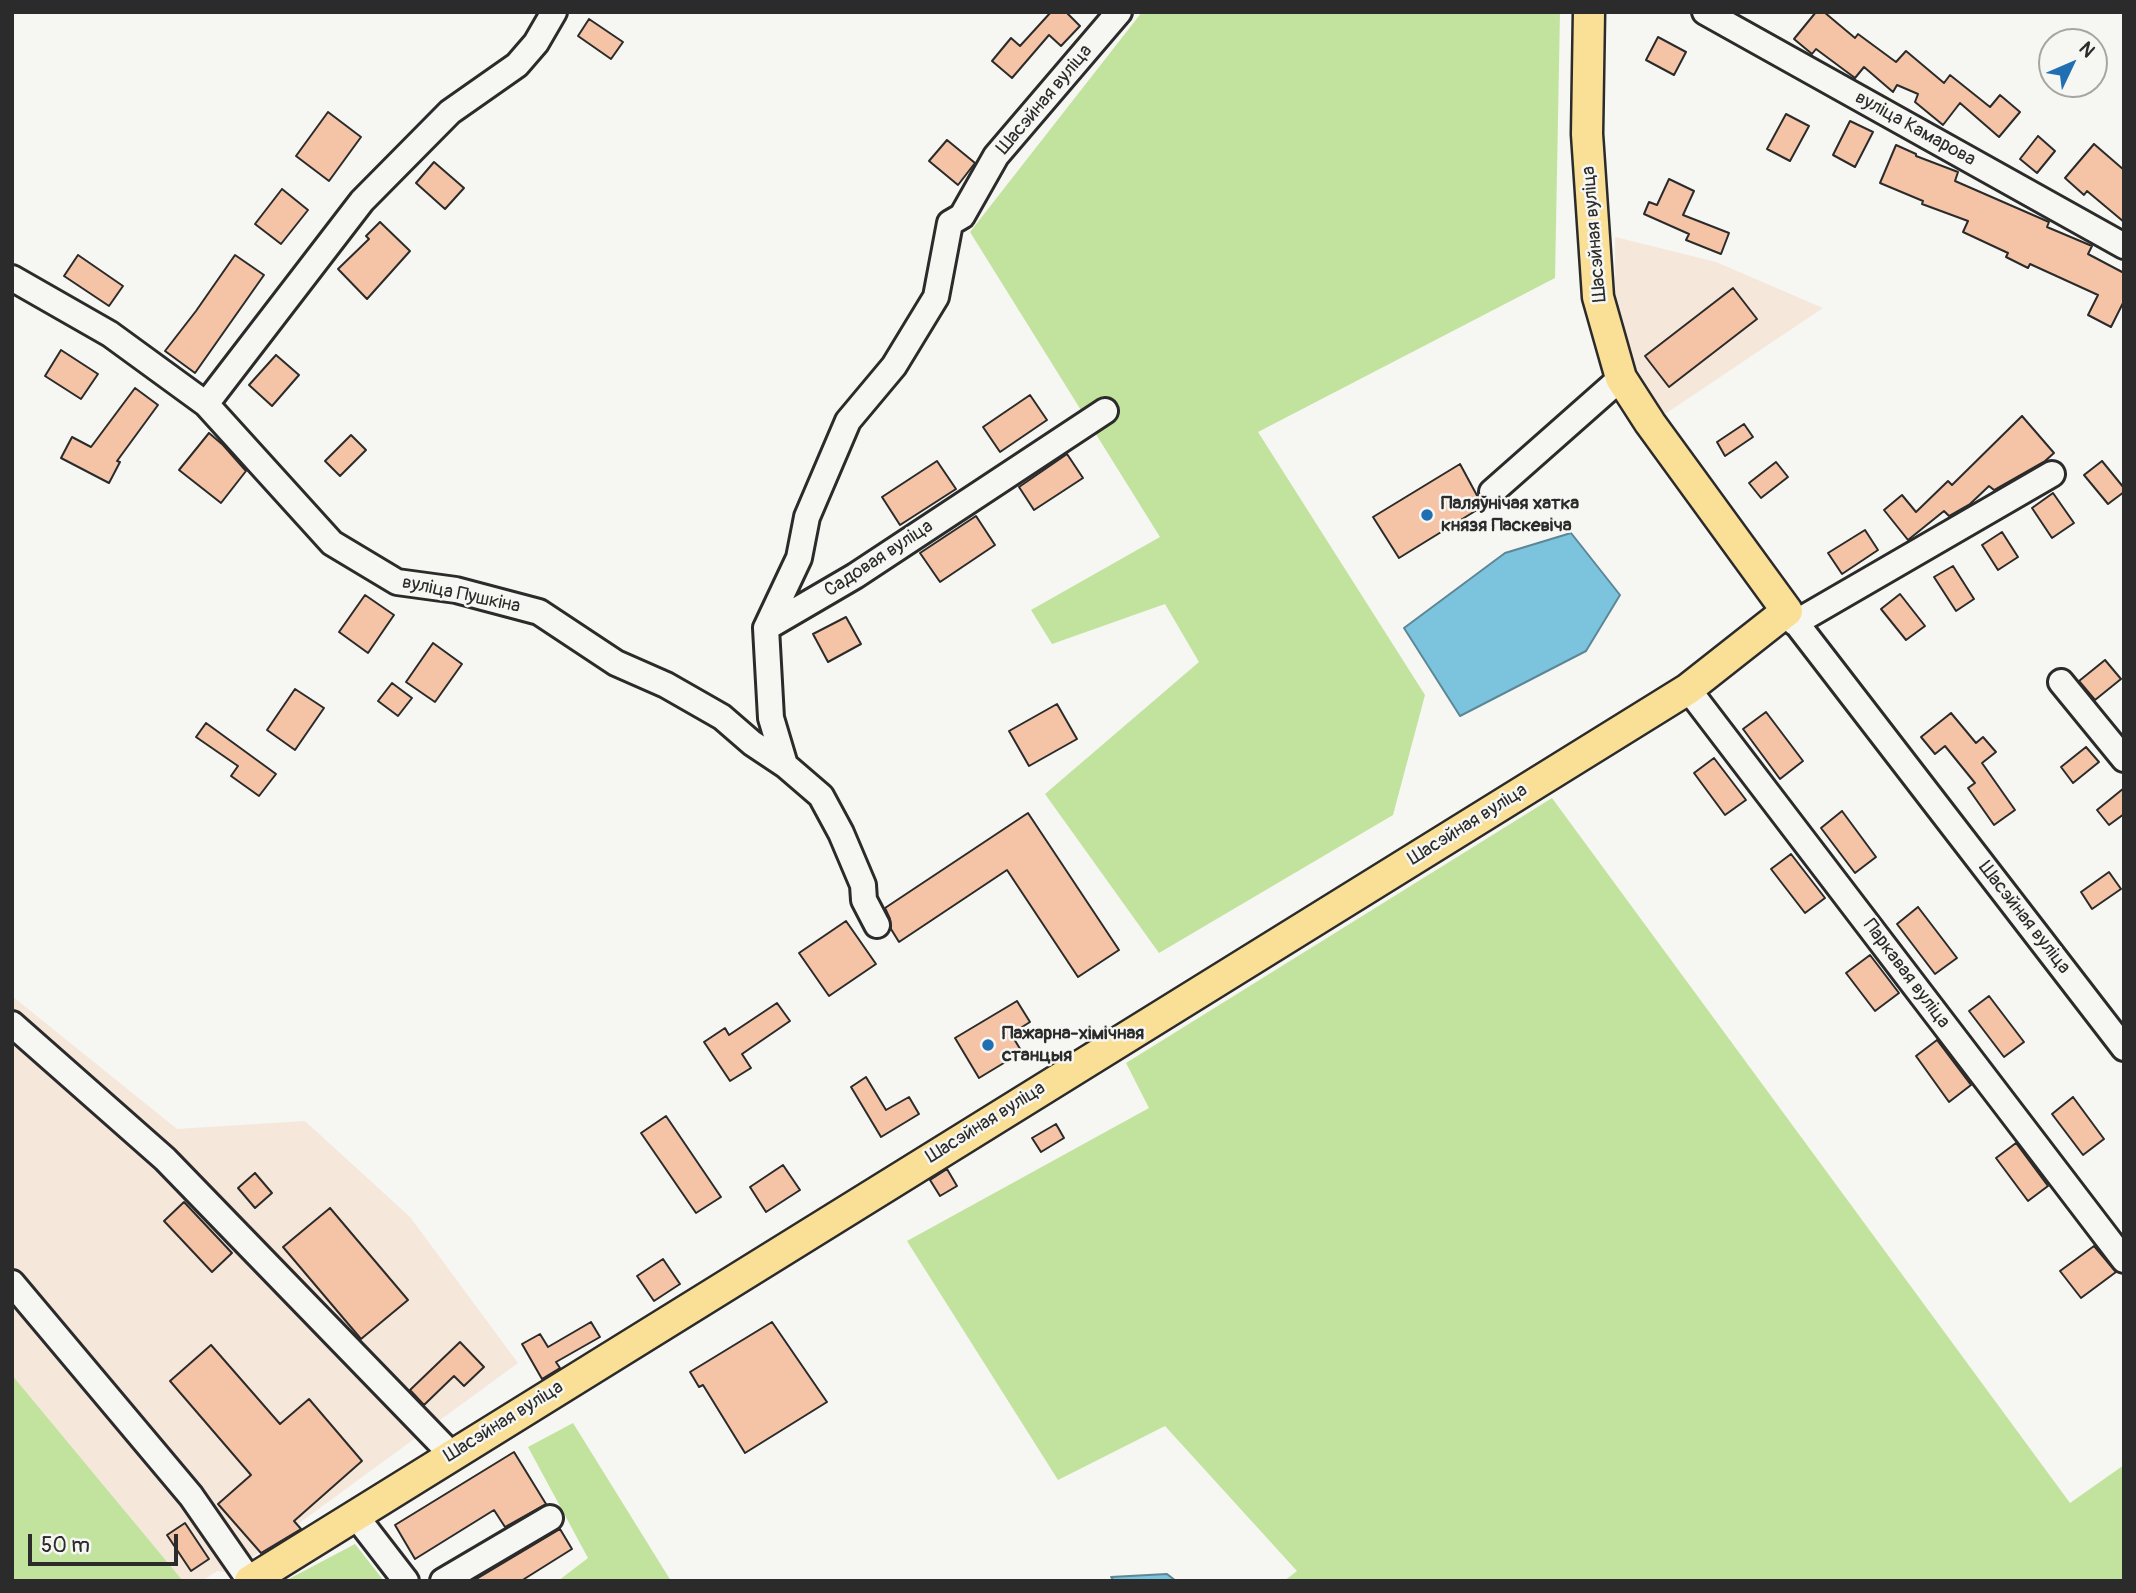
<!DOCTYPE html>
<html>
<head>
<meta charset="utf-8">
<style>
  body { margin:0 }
  #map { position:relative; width:2136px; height:1593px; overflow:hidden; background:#f6f6f2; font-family:Pangolin,sans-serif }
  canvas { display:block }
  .frame { position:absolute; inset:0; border:14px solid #2b2b2b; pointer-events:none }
  .north { position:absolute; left:2038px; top:28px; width:70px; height:70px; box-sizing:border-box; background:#f6f6f2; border:2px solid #a5a5a2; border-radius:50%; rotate:46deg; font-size:19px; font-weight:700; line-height:28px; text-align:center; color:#2b2b2b }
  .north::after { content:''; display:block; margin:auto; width:24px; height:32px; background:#1f6fb2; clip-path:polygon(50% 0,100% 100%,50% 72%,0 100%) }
  .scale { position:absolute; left:28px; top:1534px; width:150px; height:32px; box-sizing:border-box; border:4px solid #2b2b2b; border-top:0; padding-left:9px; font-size:21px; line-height:24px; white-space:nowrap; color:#2b2b2b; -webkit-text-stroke:5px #f6f6f2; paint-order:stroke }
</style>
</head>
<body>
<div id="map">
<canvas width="2136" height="1593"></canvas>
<div class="frame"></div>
<div class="north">N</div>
<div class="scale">50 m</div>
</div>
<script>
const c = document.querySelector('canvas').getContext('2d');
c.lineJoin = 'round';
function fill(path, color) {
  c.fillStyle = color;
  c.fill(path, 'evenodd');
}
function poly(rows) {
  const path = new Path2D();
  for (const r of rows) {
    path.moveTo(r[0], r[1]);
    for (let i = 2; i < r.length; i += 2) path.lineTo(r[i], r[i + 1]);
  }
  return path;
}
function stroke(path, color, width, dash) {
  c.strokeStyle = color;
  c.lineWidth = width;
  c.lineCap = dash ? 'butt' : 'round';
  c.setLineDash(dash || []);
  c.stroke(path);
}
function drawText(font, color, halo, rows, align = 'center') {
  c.font = font + ' Pangolin,sans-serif';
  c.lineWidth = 5;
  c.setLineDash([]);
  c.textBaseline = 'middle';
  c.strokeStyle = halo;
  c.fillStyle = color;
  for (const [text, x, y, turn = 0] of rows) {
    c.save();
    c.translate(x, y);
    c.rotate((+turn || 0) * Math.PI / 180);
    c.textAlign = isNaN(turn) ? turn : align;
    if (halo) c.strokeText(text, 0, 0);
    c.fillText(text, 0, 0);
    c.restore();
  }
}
fill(poly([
  [1615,237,1716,262,1823,308,1662,416,1631,368,1615,321],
  [12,996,177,1129,305,1121,410,1217,518,1363,231,1573,217,1571,202,1581,183,1581,12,1375]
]), '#f6e7db');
fill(poly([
  [1142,12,1560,12,1555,278,1258,432,1425,695,1393,815,1159,953,1045,794,1199,662,1165,604,1052,644,1031,610,1160,537,970,232],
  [1552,798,2070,1503,2124,1465,2124,1581,1284,1581,1297,1571,1165,1426,1058,1480,907,1241,1149,1108,1126,1063],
  [12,1375,183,1581,12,1581],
  [573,1423,671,1581,558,1581,588,1558,528,1447],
  [355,1544,384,1581,285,1581]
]), '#c2e39d');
const water = poly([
  [1571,533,1620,595,1586,651,1460,716,1404,628,1505,553,1571,533],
  [1167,1574,1176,1581,1114,1581,1111,1577,1167,1574]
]);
fill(water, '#7cc4dd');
stroke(water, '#5c8796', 2);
const building = poly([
  [1051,12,1066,12,1080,26,1061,46,1049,35,1012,78,992,61,1011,38,1020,46,1051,12],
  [1816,12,1824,12,1855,38,1858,34,1896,62,1906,51,1944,83,1950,75,1990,107,2000,95,2020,112,1999,137,1960,103,1943,125,1915,102,1918,94,1897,85,1893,92,1864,67,1855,78,1816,49,1812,54,1794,39,1816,12],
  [589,19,623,42,611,59,578,36,589,19],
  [1658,37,1686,52,1674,75,1646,60,1658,37],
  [328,112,361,137,329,181,296,156,328,112],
  [1786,114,1809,126,1790,161,1767,149,1786,114],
  [1850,121,1873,132,1855,167,1833,155,1850,121],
  [2038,136,2055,151,2037,173,2020,159,2038,136],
  [947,140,975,163,958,185,929,161,947,140],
  [2094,144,2124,170,2124,222,2087,191,2084,195,2065,178,2094,144],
  [1896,145,1916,154,1916,156,1958,172,1955,181,2049,222,2047,227,2092,246,2088,254,2124,273,2124,301,2111,327,2088,315,2098,295,2030,264,2028,268,2006,257,2008,253,1963,232,1968,221,1922,204,1923,201,1880,183,1896,145],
  [434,162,464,188,445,209,416,183,434,162],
  [1669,179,1694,191,1683,215,1729,233,1721,254,1686,240,1689,234,1644,214,1649,202,1657,205,1669,179],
  [282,189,308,210,281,244,255,224,282,189],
  [380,222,410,251,367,299,338,269,369,239,366,236,380,222],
  [78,255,123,286,109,306,64,276,78,255],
  [235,255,264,275,195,373,165,351,196,311,235,255],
  [1733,288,1757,319,1669,387,1645,356,1733,288],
  [61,350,98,374,81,399,45,376,61,350],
  [276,355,299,375,272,406,249,385,276,355],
  [135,388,158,405,117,461,120,462,109,483,61,458,72,437,91,447,135,388],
  [1030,395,1047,420,1000,452,983,427,1030,395],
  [2022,416,2054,453,2045,461,1994,490,1989,486,1970,504,1949,516,1944,511,1908,540,1884,510,1902,495,1916,512,1948,481,1952,485,2022,416],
  [1744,424,1753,437,1725,456,1717,442,1744,424],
  [209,433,223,445,246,471,221,503,179,470,209,433],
  [351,435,366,450,340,476,325,461,351,435],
  [1067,454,1083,478,1034,510,1019,487,1067,454],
  [937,461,956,489,900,525,882,497,937,461],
  [2102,461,2124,488,2124,492,2108,504,2084,475,2102,461],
  [1776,462,1788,477,1761,498,1749,483,1776,462],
  [1460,464,1480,501,1485,505,1399,558,1373,517,1460,464],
  [2053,493,2074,523,2052,538,2032,508,2053,493],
  [976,516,995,545,940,582,920,553,976,516],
  [1865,530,1878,550,1842,574,1828,553,1865,530],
  [2002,532,2018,557,1998,570,1982,545,2002,532],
  [1953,566,1974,599,1956,611,1934,577,1953,566],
  [1900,594,1925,626,1906,640,1881,609,1900,594],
  [365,595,394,615,368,653,339,632,365,595],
  [846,617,861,644,828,662,813,634,846,617],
  [433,643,462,664,435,702,406,682,433,643],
  [2105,660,2121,679,2095,700,2079,681,2105,660],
  [392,683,412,698,398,716,378,701,392,683],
  [295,689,324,708,295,750,267,730,295,689],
  [1057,704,1077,739,1029,766,1009,731,1057,704],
  [1766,712,1803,761,1780,779,1743,729,1766,712],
  [1951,713,1976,743,1983,737,1996,752,1982,763,2015,810,1994,825,1968,788,1975,783,1945,746,1935,754,1921,737,1951,713],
  [206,723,276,774,259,796,231,776,238,766,196,737,206,723],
  [2086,747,2099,762,2073,783,2061,767,2086,747],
  [1714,758,1746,800,1725,815,1694,773,1714,758],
  [2124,788,2124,814,2109,825,2097,810,2124,788],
  [1842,811,1876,857,1855,873,1821,828,1842,811],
  [1028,813,1119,950,1078,977,1007,870,899,942,891,929,890,919,885,908,1028,813],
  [1791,854,1825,898,1805,913,1771,869,1791,854],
  [2109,872,2121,889,2092,909,2081,892,2109,872],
  [1918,907,1957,958,1935,974,1897,924,1918,907],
  [846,921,876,964,829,996,799,953,846,921],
  [1870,955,1899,993,1875,1011,1846,973,1870,955],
  [1989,996,2024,1042,2004,1057,1969,1011,1989,996],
  [1017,1001,1030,1022,1011,1034,1022,1052,979,1078,955,1038,1017,1001],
  [777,1003,790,1021,742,1054,751,1068,730,1081,704,1042,725,1028,729,1035,777,1003],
  [1937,1040,1971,1085,1949,1102,1916,1056,1937,1040],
  [866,1077,886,1110,909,1097,919,1114,881,1137,851,1087,866,1077],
  [2073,1097,2104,1139,2083,1155,2052,1114,2073,1097],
  [666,1116,721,1197,696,1213,641,1133,666,1116],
  [1056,1124,1064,1138,1041,1152,1032,1138,1056,1124],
  [2016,1143,2048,1186,2028,1201,1996,1158,2016,1143],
  [783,1165,800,1190,766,1212,750,1187,783,1165],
  [947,1169,957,1186,940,1196,930,1180,947,1169],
  [255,1173,272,1193,255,1208,238,1188,255,1173],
  [184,1202,232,1253,212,1272,164,1221,184,1202],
  [330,1208,408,1300,361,1339,283,1247,330,1208],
  [2094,1246,2116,1272,2081,1298,2060,1271,2094,1246],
  [663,1259,680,1284,654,1301,637,1276,663,1259],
  [591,1322,600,1337,556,1362,560,1368,542,1379,522,1344,540,1334,548,1347,591,1322],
  [772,1322,827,1402,745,1453,703,1385,699,1387,690,1372,772,1322],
  [460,1342,484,1367,464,1386,454,1376,424,1405,410,1390,460,1342],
  [211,1345,280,1424,309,1399,362,1461,294,1521,301,1529,261,1553,218,1504,251,1475,170,1381,211,1345],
  [514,1452,546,1504,505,1527,494,1510,415,1559,395,1525,514,1452],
  [185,1523,209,1559,191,1571,167,1535,185,1523],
  [560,1529,572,1549,521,1581,473,1581,560,1529]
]);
fill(building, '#f5c3a5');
stroke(building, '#2b2b2b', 2);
const minor = poly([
  [1705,12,2124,246],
  [12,278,110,334,206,404,362,201,450,112,517,65,536,43,554,12],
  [206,404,332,543,397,582,456,590,539,612,616,663,666,685,722,717,752,743,785,765,821,796,841,833,863,885,864,900,877,925],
  [1492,492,1621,378],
  [1787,611,2124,1048],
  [1795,623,2052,474],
  [766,628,799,558,807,517,848,421,894,366,936,297,950,223,962,216,996,156,1119,12],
  [2061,682,2124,759],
  [1688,689,2124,1260],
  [785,765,771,718,766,628,855,576,1105,411],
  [12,1024,165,1159,451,1454],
  [12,1283,191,1496,250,1581],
  [355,1515,406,1581],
  [443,1581,550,1518]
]);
const major = poly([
  [250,1581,1688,689,1787,611,1650,423,1621,378,1598,297,1587,134,1589,12]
]);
stroke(minor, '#2b2b2b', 30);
stroke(major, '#2b2b2b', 35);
stroke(minor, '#f6f6f2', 24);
stroke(major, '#fadf96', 30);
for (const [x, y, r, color] of [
  [1427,515,7,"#1f6fb2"],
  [988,1045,7,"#1f6fb2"]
]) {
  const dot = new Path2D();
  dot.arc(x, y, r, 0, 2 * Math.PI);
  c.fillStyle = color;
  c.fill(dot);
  stroke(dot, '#f6f6f2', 2.5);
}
drawText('19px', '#2b2b2b', '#f6f6f2', [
  ["Шасэйная вуліца",1045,100,-50],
  ["вуліца Камарова",1915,129,29],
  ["Шасэйная вуліца",1595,234,-95],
  ["Садовая вуліца",879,559,-33],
  ["вуліца Пушкіна",461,595,12],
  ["Шасэйная вуліца",1468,825,-32],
  ["Шасэйная вуліца",2024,918,52],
  ["Паркавая вуліца",1906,974,53],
  ["Шасэйная вуліца",986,1123,-32],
  ["Шасэйная вуліца",504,1422,-32]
]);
drawText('bold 19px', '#2b2b2b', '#f6f6f2', [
  ["Паляўнічая хатка",1441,504],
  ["князя Паскевіча",1441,526],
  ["Пажарна-хімічная",1002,1034],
  ["станцыя",1002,1056]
], 'left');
</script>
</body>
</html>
